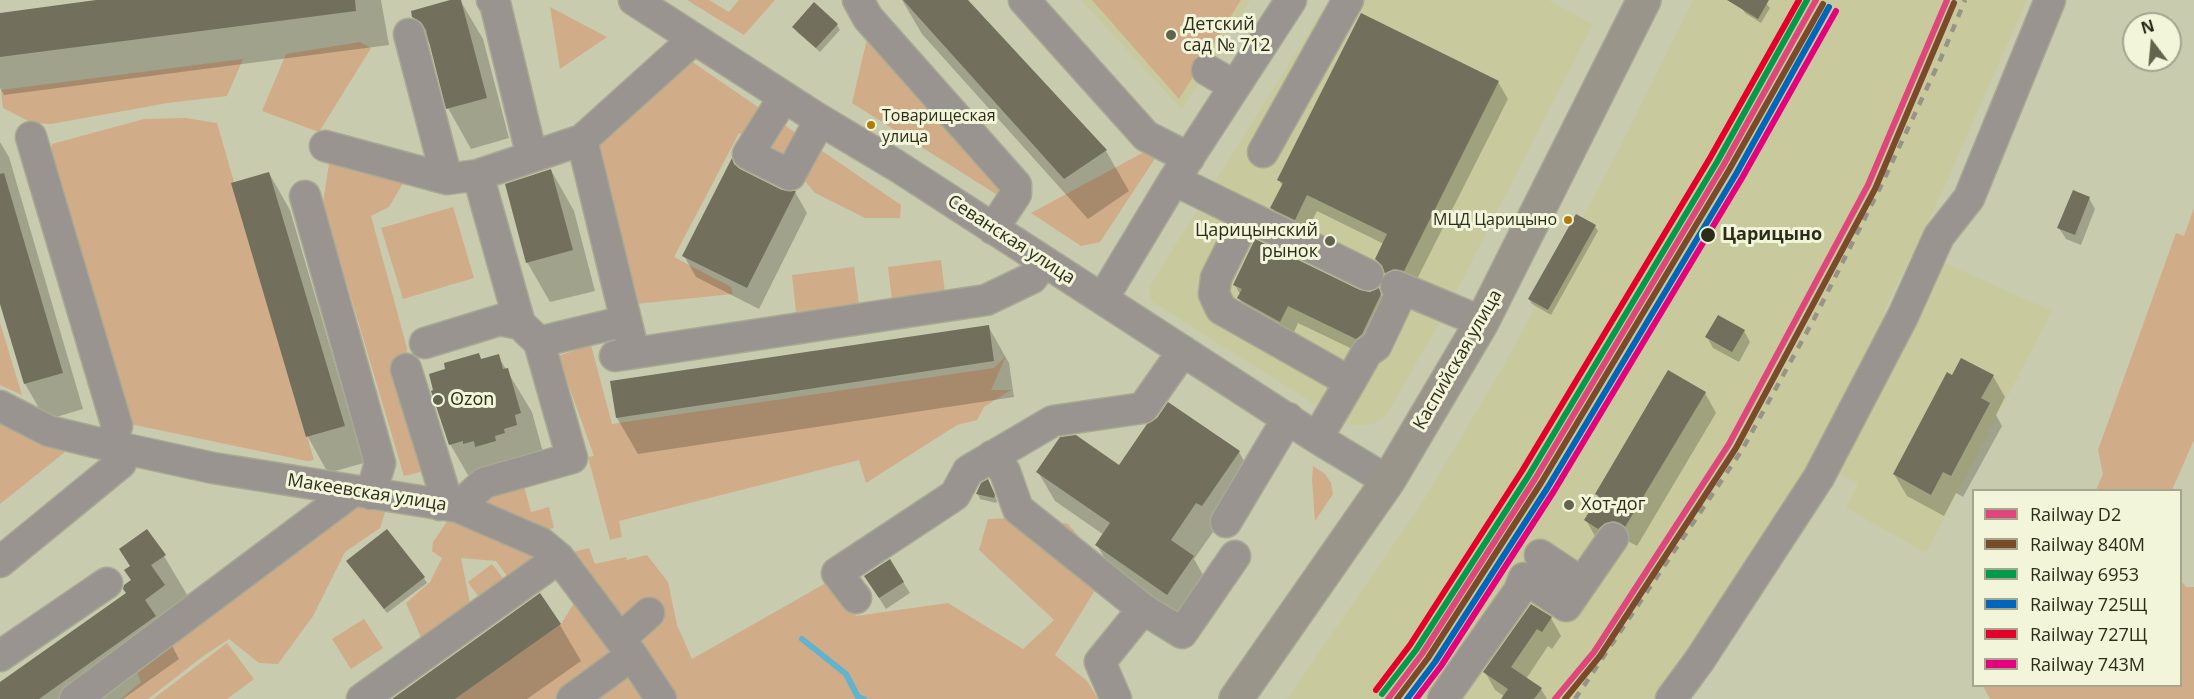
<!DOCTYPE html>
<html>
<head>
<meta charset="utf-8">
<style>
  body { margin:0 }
  #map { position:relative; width:2194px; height:699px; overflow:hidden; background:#c9cbaf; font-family:"Open Sans",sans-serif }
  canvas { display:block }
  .legend { position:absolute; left:1972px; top:489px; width:210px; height:198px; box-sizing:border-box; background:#f3f5db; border:2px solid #a3a58d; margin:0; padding:8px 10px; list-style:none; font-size:18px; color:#2c2d19 }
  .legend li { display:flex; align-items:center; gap:12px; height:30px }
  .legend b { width:30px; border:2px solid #a3a58d }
  .north { position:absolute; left:2122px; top:12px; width:60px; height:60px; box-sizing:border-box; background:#f3f5db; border:2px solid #a3a58d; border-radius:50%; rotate:344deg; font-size:16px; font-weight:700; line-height:24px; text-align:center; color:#2c2d19 }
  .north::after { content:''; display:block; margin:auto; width:21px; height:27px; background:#63644e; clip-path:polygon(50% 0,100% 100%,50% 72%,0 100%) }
</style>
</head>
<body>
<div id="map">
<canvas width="2194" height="699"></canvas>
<ul class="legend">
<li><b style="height:8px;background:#df477c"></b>Railway D2</li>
<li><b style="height:8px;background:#7a4b2a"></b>Railway 840М</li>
<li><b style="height:8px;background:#049a4b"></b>Railway 6953</li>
<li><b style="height:8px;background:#0065bd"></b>Railway 725Щ</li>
<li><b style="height:8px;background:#e4002b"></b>Railway 727Щ</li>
<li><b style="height:8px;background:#e5007d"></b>Railway 743М</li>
</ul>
<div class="north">N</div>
</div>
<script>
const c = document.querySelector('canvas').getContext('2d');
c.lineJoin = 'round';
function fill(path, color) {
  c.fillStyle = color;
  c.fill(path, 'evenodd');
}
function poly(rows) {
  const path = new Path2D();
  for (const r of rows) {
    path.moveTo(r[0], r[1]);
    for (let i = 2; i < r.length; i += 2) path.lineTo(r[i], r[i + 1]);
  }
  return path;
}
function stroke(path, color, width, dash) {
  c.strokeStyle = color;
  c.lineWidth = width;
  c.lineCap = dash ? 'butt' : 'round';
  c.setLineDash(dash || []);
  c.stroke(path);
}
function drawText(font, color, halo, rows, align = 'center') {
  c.font = font + ' "Open Sans",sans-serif';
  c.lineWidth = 6;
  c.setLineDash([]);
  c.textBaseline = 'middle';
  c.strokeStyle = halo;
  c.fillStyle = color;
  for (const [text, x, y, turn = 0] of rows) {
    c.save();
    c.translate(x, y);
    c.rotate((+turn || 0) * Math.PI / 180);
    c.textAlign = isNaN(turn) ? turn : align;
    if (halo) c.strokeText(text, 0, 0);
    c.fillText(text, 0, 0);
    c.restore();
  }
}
fill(poly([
  [1081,0,1250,0,1182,110],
  [1329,0,1548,0,1593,24,1448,308,1387,414,1375,423,1360,426,1346,424,1151,301,1149,287],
  [1693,0,2027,0,1943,190,1883,313,1890,316,1820,457,1658,699,1287,699,1422,503,1504,365,1617,153],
  [1936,259,2052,311,1926,553,1846,508,1858,483,1833,471]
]), '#c8ca9d');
fill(poly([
  [687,0,709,0,729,12,739,0,775,0,744,35],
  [1092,0,1241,0,1179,99],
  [550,7,607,37,560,69],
  [870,26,1011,183,999,196,852,103],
  [360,42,371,48,319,132,262,111,286,54],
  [243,59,227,96,168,103,51,124,32,123,3,108,1,90],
  [688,59,901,205,900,218,865,218,815,193,787,160,739,133,674,257,731,287,733,294,635,304,593,144],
  [186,118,217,123,314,460,307,461,130,424,51,150,52,144,144,119],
  [1146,151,1156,157,1100,242,1081,246,1031,213],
  [330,157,405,180,389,207,371,216,407,348,405,382,432,469,404,476,323,203],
  [453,207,474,278,403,299,381,228],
  [2194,208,2194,440,2172,490,2096,490,2103,474,2098,450,2176,233,2184,236],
  [941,260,945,293,892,300,888,267],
  [854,267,859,304,796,312,792,275],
  [0,323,22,395,0,385],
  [591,345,612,424,994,368,1006,356,991,390,1011,390,984,407,977,420,957,425,866,483,859,460,619,521,622,537,610,540,588,457,594,456,558,356],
  [0,417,65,452,0,504],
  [1313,466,1325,474,1331,483,1333,494,1315,521,1312,480],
  [522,479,531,512,549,507,554,528,533,532,474,506],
  [356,499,386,509,380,528,345,552,313,616,278,664,259,663,229,639,202,657,148,699,121,699,141,682,137,672,137,660],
  [451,516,547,559,514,585,496,561,461,558,471,608,423,642,406,603,430,582,442,558,432,551,433,542],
  [1031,517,1068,524,1101,562,1097,587,1055,655,1087,681,1098,699,455,699,561,624,587,582,566,554,589,548,595,564,626,557,627,560,647,555,668,582,677,625,692,659,833,579,856,616,948,603,1023,649,1054,620,979,550,988,519],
  [492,564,505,581,480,599,468,582],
  [2181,581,2186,587,2194,587,2194,699,1990,699,1983,686,2180,686],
  [364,619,383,648,351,669,332,639],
  [227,643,254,679,227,699,153,699]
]), '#d1ac88');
fill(poly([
  [106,0,381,0,389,45,4,95,0,88,0,14],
  [456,0,460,0,483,39,509,138,471,149,448,108,432,48,414,17],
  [902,0,966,0,1106,151,1129,191,1088,219,922,34],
  [1748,0,1763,0,1770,8,1761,23,1745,13,1742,8],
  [1361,15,1498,82,1508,99,1413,287,1386,276,1377,259,1384,244,1317,211,1304,236,1282,224,1272,208,1283,187,1279,180],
  [837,25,840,30,820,52,797,32,794,27],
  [0,142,9,157,83,409,46,420,25,384,0,298],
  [735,167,782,192,795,192,807,213,759,309,696,277,684,256],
  [551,170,574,211,595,291,550,302,527,262],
  [269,173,290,210,364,463,328,473,308,437,233,184],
  [2089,198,2095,209,2081,245,2066,239,2059,228],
  [1595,226,1598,231,1551,315,1532,304,1529,299],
  [1235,285,1370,294,1378,290,1388,307,1367,356,1298,323,1291,339,1249,316,1239,298,1240,294],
  [988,326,1009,363,1014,397,638,454,617,418,612,383],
  [1744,331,1750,342,1739,362,1713,348,1707,337],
  [498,356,532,412,544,456,475,487,450,444,482,361],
  [1993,376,2005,397,1996,415,2002,426,1963,497,1956,493,1944,516,1907,496,1894,474,1952,377],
  [1705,393,1716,413,1637,546,1626,540,1597,540,1586,520,1599,498,1596,494],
  [1169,404,1239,452,1256,482,1219,534,1213,532,1194,559,1210,587,1185,623,1114,574,1097,545,1104,535,1055,501,1038,472,1119,467],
  [991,486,997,501,996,503,980,499,978,494],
  [164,556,189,598,170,642,179,659,123,699,0,699,0,684,127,594,132,581,126,571],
  [351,566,424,578,427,583,387,613],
  [903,582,910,593,886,609,872,587],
  [539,595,560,625,581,661,527,699,394,699],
  [1532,606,1551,618,1561,636,1552,649,1548,646,1526,679,1541,689,1547,699,1502,699,1504,696,1495,690,1485,672]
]), '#0003');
stroke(poly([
  [802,639,846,674,858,697,864,699]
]), '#62b3cd', 6);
fill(poly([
  [96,0,355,0,356,11,0,57,0,13],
  [450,0,461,0,487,98,446,109,426,30,421,22,412,17,411,11],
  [903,0,968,0,1107,150,1064,179],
  [1727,0,1769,0,1758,19],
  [814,2,838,24,816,48,792,27],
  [1361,13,1499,81,1404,271,1394,269,1385,273,1382,265,1375,259,1387,234,1307,195,1295,220,1270,208,1283,183,1277,180],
  [732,158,734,164,740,169,782,190,796,191,747,288,682,256],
  [551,169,573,250,526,263,505,184],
  [269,172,345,426,306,437,231,183],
  [4,173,63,373,24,384,0,304,0,174],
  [2073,190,2090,197,2075,235,2057,228],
  [1576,214,1596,225,1548,310,1528,299],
  [1255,239,1360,290,1370,292,1379,288,1381,294,1362,334,1356,339,1288,306,1280,322,1237,298,1242,289,1233,285],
  [1718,315,1745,330,1732,352,1705,337],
  [989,325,994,361,616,418,610,381],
  [479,353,481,359,499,354,503,369,508,368,521,413,515,415,517,425,504,429,505,433,495,436,496,441,475,447,474,441,463,444,463,441,449,445,431,391,433,390,429,374,445,369,444,363],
  [1961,358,1994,375,1981,398,1990,403,1951,476,1943,472,1931,495,1893,474,1947,372,1952,375],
  [1668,370,1706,392,1625,527,1614,521,1605,523,1598,529,1584,520,1599,496,1595,494],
  [1168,402,1240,451,1202,506,1196,503,1171,540,1194,556,1167,595,1095,545,1110,523,1036,472,1060,437,1076,435,1119,465,1147,424,1157,418],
  [988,479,995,495,994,498,976,494,981,483],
  [147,529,166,555,151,565,165,585,145,600,156,616,39,699,0,699,0,682,126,593,123,589,124,585,131,580,124,570,130,566,119,549],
  [387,529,425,577,384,609,346,561],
  [890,559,904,582,879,598,864,576],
  [540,593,561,624,455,699,392,699],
  [1531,604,1552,617,1542,632,1537,629,1511,667,1542,688,1534,699,1501,699,1508,689,1483,672]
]), '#72705c');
const minor = poly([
  [492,0,495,3,532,157],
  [634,0,820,120,897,166,1317,438,1388,481],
  [858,0,868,18,1016,185,1016,194,993,229],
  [1024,0,1146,136,1189,158],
  [409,34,447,179],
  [1207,70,1235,86],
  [784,97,748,154,790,175,820,120],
  [31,137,117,426,110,446],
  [582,140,634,353],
  [325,146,447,179,478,175],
  [1263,152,1348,0],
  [1174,180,1368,275],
  [305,196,380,463,371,494],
  [1247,216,1216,278,1214,294,1221,309,1350,382,1317,438],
  [1396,286,1482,322],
  [1103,298,1174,180,1291,0],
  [539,342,626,321],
  [425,343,500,320,520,324],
  [615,356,986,300,1032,278,1044,262],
  [406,369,443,488,440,505],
  [1350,382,1367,352,1376,346,1403,289],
  [0,406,49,431,94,442,213,468,458,507,541,543,559,558,632,655,661,699],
  [992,456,1005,472,1018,509,1143,609],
  [458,507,484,483,572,458,539,342,520,324,478,175,582,140,694,39],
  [1226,522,1288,418],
  [1540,555,1582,583],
  [0,562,121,463,126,449],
  [856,598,837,573,955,495,968,471,1053,421,1143,408,1183,351],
  [620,639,649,613],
  [0,656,107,583],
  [75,699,353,491],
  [362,699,559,558],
  [572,699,632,655],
  [1116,699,1100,662,1143,609,1182,633,1235,556],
  [1443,699,1519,591,1524,578,1566,606,1613,538],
  [1671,699,1699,661,1819,477,1903,316,1939,236,1969,198,2050,0]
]);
const major = poly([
  [1236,699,1388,481,1482,322,1644,0]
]);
stroke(minor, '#a8a993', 33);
stroke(major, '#a8a993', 36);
stroke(minor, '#99948f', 30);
stroke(major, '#99958a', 33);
stroke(poly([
  [1575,699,1742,450,1814,319,1880,188,1941,58,1965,0]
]), '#969488', 4.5, [8, 8]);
stroke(poly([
  [1388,699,1422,654,1535,479,1723,166,1816,0],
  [1555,699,1594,652,1729,444,1868,185,1947,0]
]), '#df477c', 6);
stroke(poly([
  [1397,699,1428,658,1541,483,1729,170,1823,4],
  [1565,699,1600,656,1736,448,1875,189,1954,3]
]), '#7a4b2a', 6);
stroke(poly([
  [1382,694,1416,650,1529,475,1717,162,1807,0]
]), '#049a4b', 6);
stroke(poly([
  [1407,699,1435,662,1548,487,1736,174,1829,7]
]), '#0065bd', 6);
stroke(poly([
  [1376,690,1410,645,1522,471,1710,158,1799,0]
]), '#e4002b', 6);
stroke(poly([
  [1416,699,1441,666,1554,491,1742,178,1836,11]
]), '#e5007d', 6);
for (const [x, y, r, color] of [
  [1171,35,6,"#63644e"],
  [871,125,5,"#b07c09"],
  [1568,220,5,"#b07c09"],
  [1708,235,8,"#2c2d19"],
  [1330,241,6,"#63644e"],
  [438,400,6,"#63644e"],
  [1569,505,6,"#63644e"]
]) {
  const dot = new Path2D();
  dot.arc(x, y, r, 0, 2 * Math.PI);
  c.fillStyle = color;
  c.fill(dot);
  stroke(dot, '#f3f5db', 2);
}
drawText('16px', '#2c2d19', '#f3f5db', [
  ["Товарищеская",882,116],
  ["улица",882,137],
  ["МЦД Царицыно",1557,220,"right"]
], 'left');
drawText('18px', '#2c2d19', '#f3f5db', [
  ["Детский",1183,25],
  ["сад № 712",1183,46],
  ["Царицынский",1318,231,"right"],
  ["рынок",1318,252,"right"],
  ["Ozon",450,400],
  ["Хот-дог",1581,505]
], 'left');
drawText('bold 18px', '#2c2d19', '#f3f5db', [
  ["Царицыно",1722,235]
], 'left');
drawText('18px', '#2c2d19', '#f3f5db', [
  ["Севанская улица",1011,240,33],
  ["Каспийская улица",1458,360,-60],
  ["Макеевская улица",367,493,9]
]);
</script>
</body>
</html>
